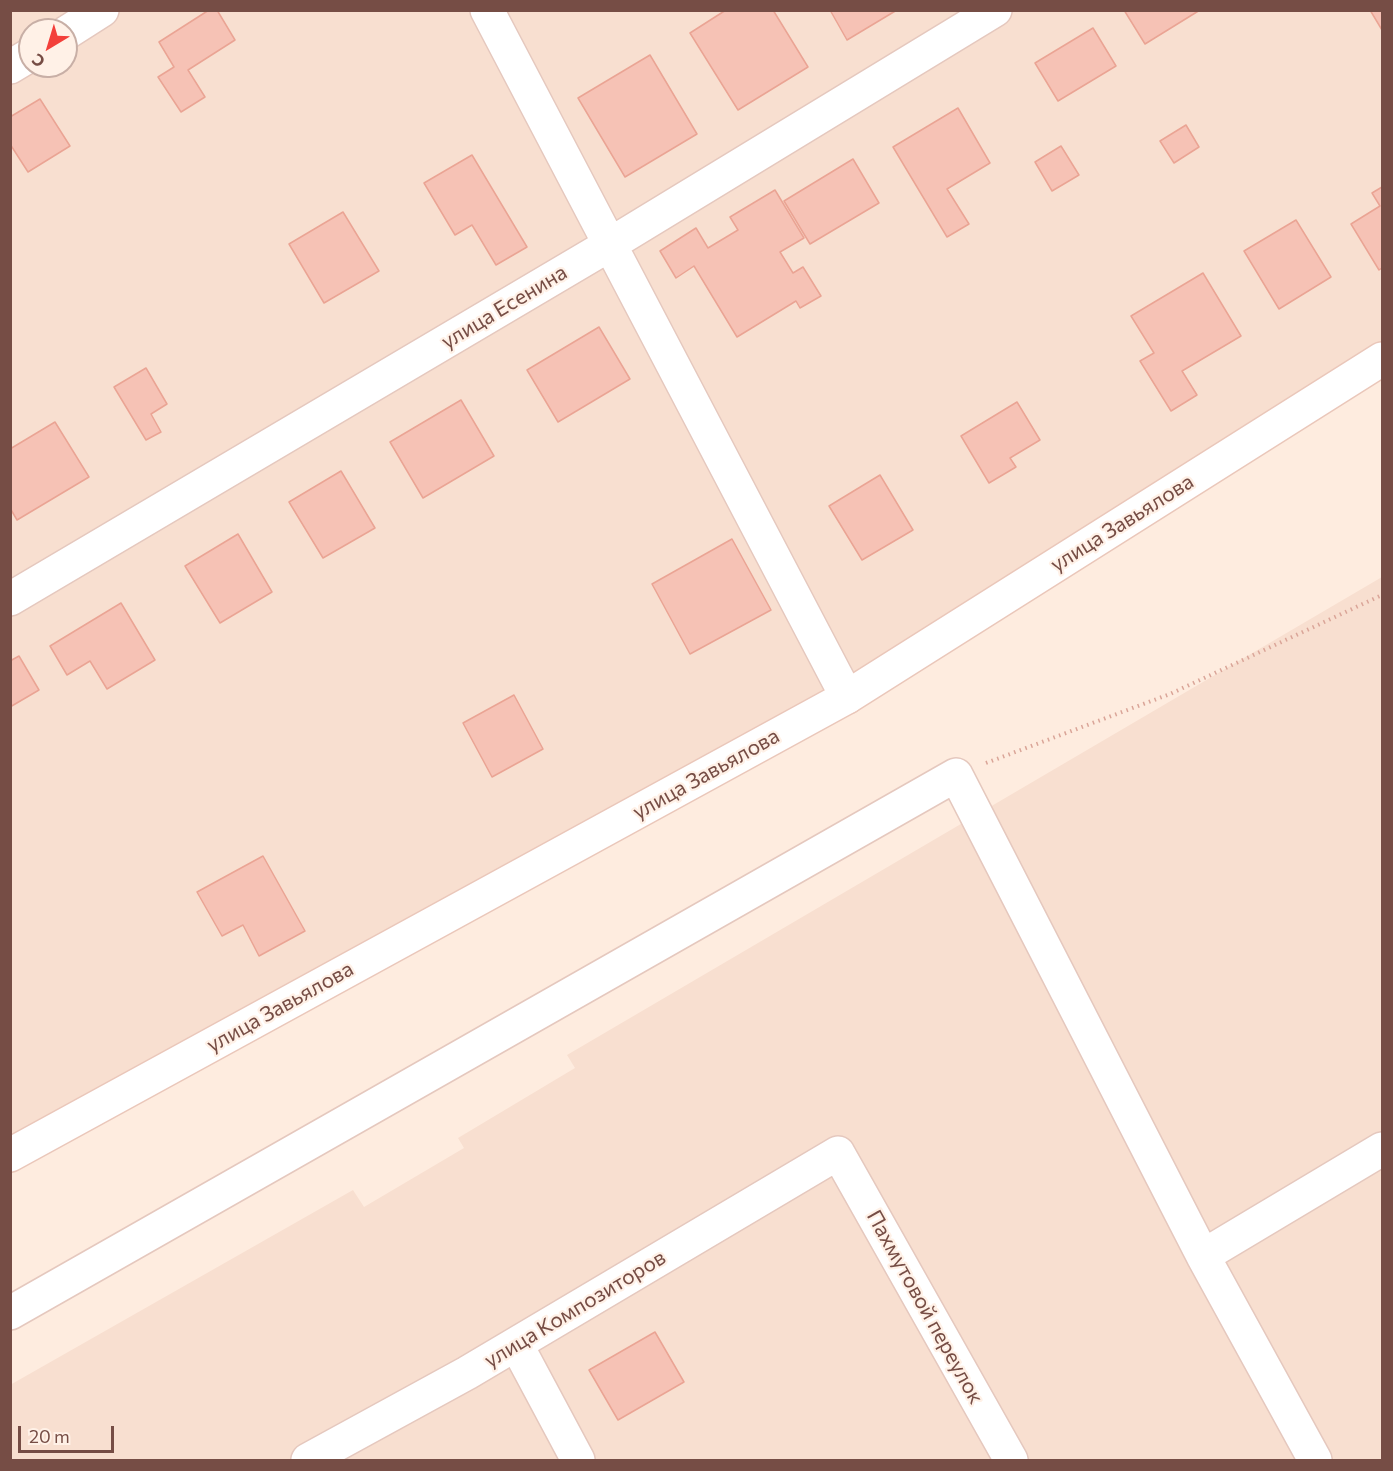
<!DOCTYPE html>
<html>
<head>
<meta charset="utf-8">
<style>
  body { margin:0 }
  #map { position:relative; width:1393px; height:1471px; overflow:hidden; background:#feecdf; font-family:Commissioner,sans-serif }
  canvas { display:block }
  .frame { position:absolute; inset:0; border:12px solid #764d45; pointer-events:none }
  .north { position:absolute; left:18px; top:18px; width:60px; height:60px; box-sizing:border-box; background:#fff1e7; border:2px solid #c8afa6; border-radius:50%; rotate:218deg; font-size:16px; font-weight:700; line-height:24px; text-align:center; color:#764d45 }
  .north::after { content:''; display:block; margin:auto; width:21px; height:27px; background:#f33f3a; clip-path:polygon(50% 0,100% 100%,50% 72%,0 100%) }
  .scale { position:absolute; left:18px; top:1426px; width:96px; height:27px; box-sizing:border-box; border:3px solid #764d45; border-top:0; padding-left:8px; font-size:18px; line-height:21px; white-space:nowrap; color:#764d45; -webkit-text-stroke:4px #fff1e7; paint-order:stroke }
</style>
</head>
<body>
<div id="map">
<canvas width="1393" height="1471"></canvas>
<div class="frame"></div>
<div class="north">С</div>
<div class="scale">20 m</div>
</div>
<script>
const c = document.querySelector('canvas').getContext('2d');
c.lineJoin = 'round';
function fill(path, color) {
  c.fillStyle = color;
  c.fill(path, 'evenodd');
}
function poly(rows) {
  const path = new Path2D();
  for (const r of rows) {
    path.moveTo(r[0], r[1]);
    for (let i = 2; i < r.length; i += 2) path.lineTo(r[i], r[i + 1]);
  }
  return path;
}
function stroke(path, color, width, dash) {
  c.strokeStyle = color;
  c.lineWidth = width;
  c.lineCap = dash ? 'butt' : 'round';
  c.setLineDash(dash || []);
  c.stroke(path);
}
function drawText(font, color, halo, rows, align = 'center') {
  c.font = font + ' Commissioner,sans-serif';
  c.lineWidth = 4.5;
  c.setLineDash([]);
  c.textBaseline = 'middle';
  c.strokeStyle = halo;
  c.fillStyle = color;
  for (const [text, x, y, turn = 0] of rows) {
    c.save();
    c.translate(x, y);
    c.rotate((+turn || 0) * Math.PI / 180);
    c.textAlign = isNaN(turn) ? turn : align;
    if (halo) c.strokeText(text, 0, 0);
    c.fillText(text, 0, 0);
    c.restore();
  }
}
fill(poly([
  [11,11,1382,11,1382,359,847,697,11,1155],
  [30,30,66,30,66,66,30,66],
  [1382,577,1382,1460,11,1460,10,1385,353,1190,364,1207,464,1148,458,1138,575,1068,567,1055]
]), '#f8dfd0');
const building = poly([
  [209,10,217,10,235,40,188,70,205,97,181,112,158,77,174,67,159,42,209,10],
  [726,10,773,10,808,67,738,110,690,33,726,10],
  [830,10,897,10,847,40,830,10],
  [1124,10,1200,10,1145,44,1124,10],
  [1370,10,1382,10,1382,30,1370,10],
  [1093,28,1116,66,1058,101,1035,63,1093,28],
  [650,55,697,134,625,177,578,98,650,55],
  [40,99,70,146,28,172,10,144,10,117,40,99],
  [958,108,990,163,947,189,969,224,947,237,893,147,958,108],
  [1186,125,1199,147,1174,163,1160,141,1186,125],
  [1061,146,1079,175,1052,191,1035,162,1061,146],
  [472,155,527,247,496,265,472,225,455,235,424,183,472,155],
  [853,159,879,203,810,244,784,201,853,159],
  [1382,187,1382,268,1379,270,1351,224,1380,206,1372,193,1382,187],
  [775,190,804,238,780,252,793,273,803,267,821,296,800,308,796,301,737,337,694,266,676,278,660,251,696,228,708,248,738,230,730,217,775,190],
  [343,212,379,271,324,303,289,244,343,212],
  [1296,220,1331,277,1279,309,1244,251,1296,220],
  [1203,273,1241,336,1182,371,1197,395,1171,411,1140,361,1154,353,1131,316,1203,273],
  [599,327,630,379,558,422,527,370,599,327],
  [146,368,167,404,151,414,161,432,146,440,114,387,146,368],
  [461,400,494,456,423,498,390,442,461,400],
  [1017,402,1040,440,1010,458,1016,467,989,483,961,436,1017,402],
  [55,422,89,477,17,520,10,508,10,449,55,422],
  [341,471,375,528,323,558,289,502,341,471],
  [880,475,913,530,862,560,829,506,880,475],
  [238,534,272,592,220,623,185,566,238,534],
  [732,539,771,610,690,654,652,584,732,539],
  [121,603,155,660,107,689,90,661,67,675,50,646,121,603],
  [19,656,39,690,10,707,10,661,19,656],
  [514,695,543,749,492,777,463,723,514,695],
  [263,856,305,931,259,956,243,925,222,936,197,892,263,856],
  [655,1332,684,1382,618,1420,589,1370,655,1332]
]);
fill(building, '#f6c2b5');
stroke(building, '#eaa494', 1.5);
const street = poly([
  [487,10,847,697],
  [66,33,102,10],
  [10,67,30,55],
  [10,599,609,245,995,10],
  [1203,1256,1382,1149],
  [10,1313,956,775,1203,1256,1315,1460],
  [516,1344,578,1460],
  [308,1460,467,1373,838,1153,1011,1460]
]);
const secondary = poly([
  [10,1155,847,697,1382,359]
]);
stroke(street, '#e5c8be', 36);
stroke(secondary, '#eac7ba', 36);
stroke(poly([
  [986,763,1170,694,1382,595]
]), '#daa598', 4, [1.5, 4.5]);
stroke(street, '#fff', 33);
stroke(secondary, '#fff', 33);
drawText('21px', '#764d45', '#fff1e7', [
  ["улица Есенина",504,307,-31],
  ["улица Завьялова",1122,523,-32],
  ["улица Завьялова",706,774,-29],
  ["улица Завьялова",280,1007,-29],
  ["Пахмутовой переулок",925,1307,61],
  ["улица Композиторов",575,1309,-31]
]);
</script>
</body>
</html>
